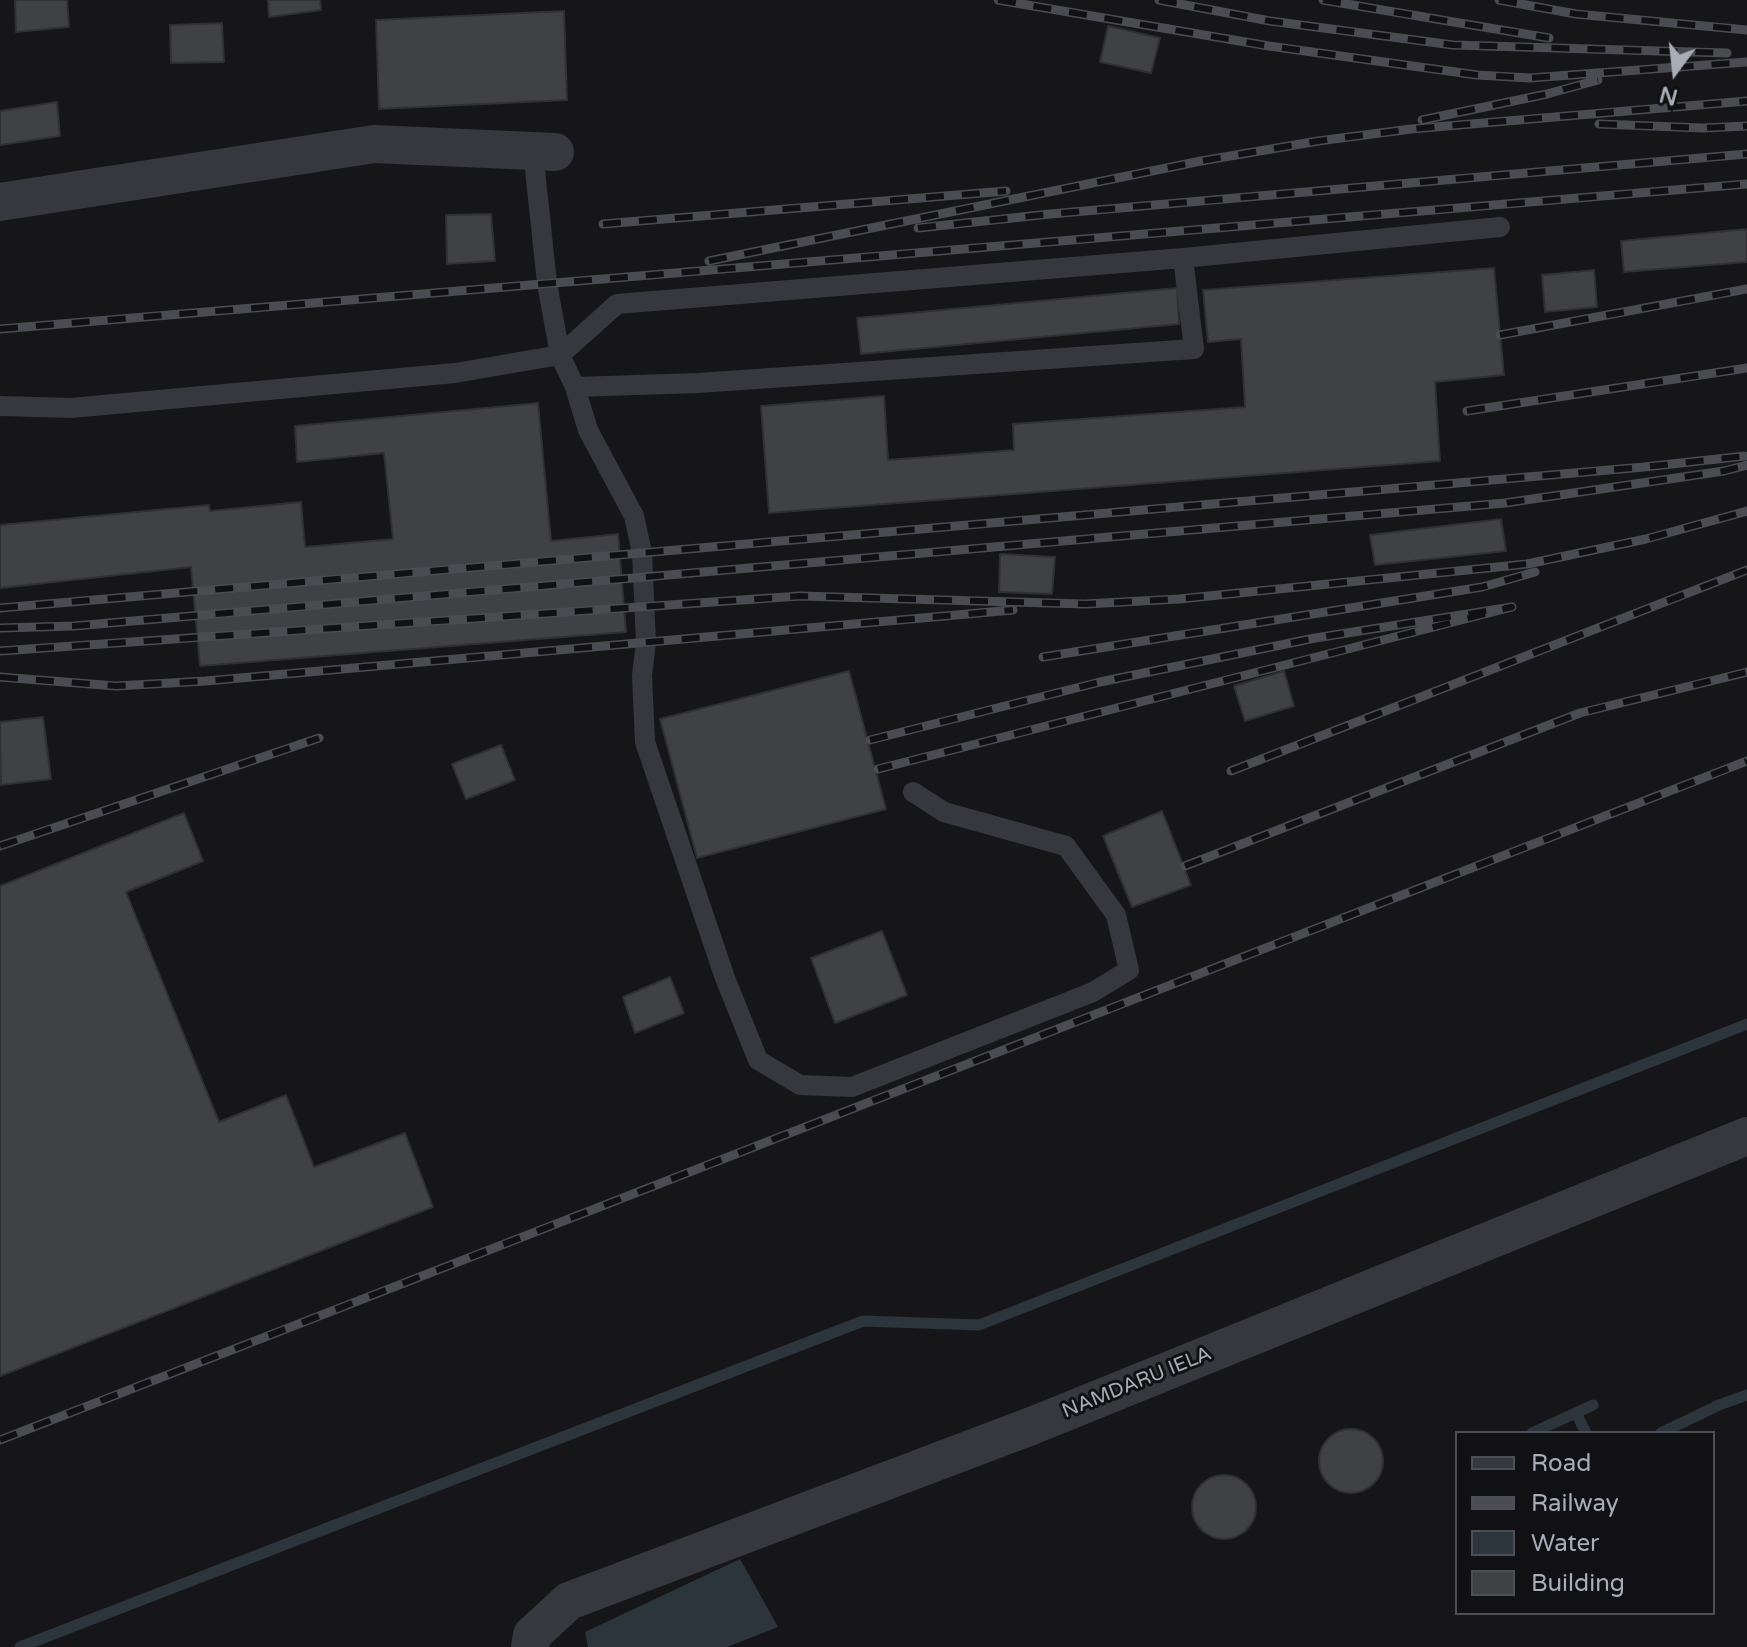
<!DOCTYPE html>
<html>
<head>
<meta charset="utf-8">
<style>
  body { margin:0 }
  #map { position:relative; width:1747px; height:1647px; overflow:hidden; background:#161618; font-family:"Varela Round",sans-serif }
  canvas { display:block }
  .legend { position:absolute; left:1455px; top:1431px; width:260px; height:184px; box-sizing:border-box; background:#111113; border:2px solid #4d4f55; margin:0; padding:10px 14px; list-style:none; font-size:24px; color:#a8adb8 }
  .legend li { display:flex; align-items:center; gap:16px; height:40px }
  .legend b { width:40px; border:2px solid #4d4f55 }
  .north { position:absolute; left:1635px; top:32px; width:80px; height:80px; -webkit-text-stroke:6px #111113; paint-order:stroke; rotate:195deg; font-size:22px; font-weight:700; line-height:32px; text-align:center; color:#a8adb8 }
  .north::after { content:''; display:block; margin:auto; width:28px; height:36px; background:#a8adb8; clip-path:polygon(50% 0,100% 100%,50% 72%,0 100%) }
</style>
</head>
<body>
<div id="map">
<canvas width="1747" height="1647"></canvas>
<ul class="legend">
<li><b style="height:10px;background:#37383d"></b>Road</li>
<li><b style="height:10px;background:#4a4c52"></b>Railway</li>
<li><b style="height:22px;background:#2c353c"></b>Water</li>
<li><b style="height:22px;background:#404145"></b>Building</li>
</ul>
<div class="north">N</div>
</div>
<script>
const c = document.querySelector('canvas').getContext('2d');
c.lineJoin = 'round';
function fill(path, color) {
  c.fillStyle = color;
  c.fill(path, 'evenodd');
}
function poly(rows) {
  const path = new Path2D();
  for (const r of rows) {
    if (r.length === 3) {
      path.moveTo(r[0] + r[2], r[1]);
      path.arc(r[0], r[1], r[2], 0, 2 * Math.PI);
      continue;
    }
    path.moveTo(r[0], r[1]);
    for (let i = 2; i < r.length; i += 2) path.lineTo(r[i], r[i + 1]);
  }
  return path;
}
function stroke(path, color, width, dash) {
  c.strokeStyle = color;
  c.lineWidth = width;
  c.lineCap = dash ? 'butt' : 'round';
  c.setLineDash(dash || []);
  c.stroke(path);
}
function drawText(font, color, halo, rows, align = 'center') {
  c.font = font + ' "Varela Round",sans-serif';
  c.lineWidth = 6;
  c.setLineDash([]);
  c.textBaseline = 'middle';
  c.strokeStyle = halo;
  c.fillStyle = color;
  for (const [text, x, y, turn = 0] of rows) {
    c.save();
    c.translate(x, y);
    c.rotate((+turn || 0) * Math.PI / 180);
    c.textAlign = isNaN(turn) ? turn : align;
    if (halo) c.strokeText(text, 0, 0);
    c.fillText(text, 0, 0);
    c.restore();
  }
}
fill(poly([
  [740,1559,778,1627,727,1647,588,1647,585,1632]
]), '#2c353c');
stroke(poly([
  [1576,1413,1586,1433],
  [1532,1433,1593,1405],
  [1661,1433,1719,1405,1747,1395],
  [20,1647,863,1321,979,1325,1747,1024]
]), '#2c353c', 11);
const building = poly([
  [15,0,67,0,69,27,16,32,15,0],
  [268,0,320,0,321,10,269,17,268,0],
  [564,11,567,100,379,109,376,20,564,11],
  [222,23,224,62,171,63,170,25,222,23],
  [1108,26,1160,38,1151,73,1100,62,1108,26],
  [57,102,60,136,0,145,0,111,57,102],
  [491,214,495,261,447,264,446,215,491,214],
  [1747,229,1747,262,1624,272,1621,241,1747,229],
  [1494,268,1504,375,1435,382,1440,461,769,513,761,406,884,396,888,460,1014,450,1013,424,1245,407,1241,339,1208,342,1203,290,1494,268],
  [1594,270,1597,307,1545,312,1542,275,1594,270],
  [1177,288,1179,324,861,354,857,318,1177,288],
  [538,403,551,541,618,534,626,632,200,666,191,567,0,588,0,525,209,505,210,511,301,502,305,547,393,539,384,453,297,462,295,426,538,403],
  [1501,519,1506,551,1375,565,1370,535,1501,519],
  [1000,554,1055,557,1052,594,999,592,1000,554],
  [849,671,886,809,697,858,660,719,849,671],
  [1284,671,1294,706,1245,721,1234,686,1284,671],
  [43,717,51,779,1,785,0,722,43,717],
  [501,745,515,780,466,799,452,764,501,745],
  [1162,811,1191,885,1132,907,1103,836,1162,811],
  [184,813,203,861,126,892,219,1122,286,1095,314,1167,405,1133,433,1207,0,1376,0,886,184,813],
  [882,931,907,995,835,1023,811,958,882,931],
  [670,977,684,1013,635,1033,623,997,670,977],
  [1351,1461,32],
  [1224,1507,32]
]);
fill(building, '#404145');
stroke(building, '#303034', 2);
stroke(poly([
  [533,151,547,283,560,355,575,387,588,430,634,516,642,553,646,643,642,675,645,742,725,978,758,1060,800,1085,852,1087,1093,992,1129,970,1116,915,1066,846,944,812,913,792],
  [575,387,698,383,1194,349,1183,258],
  [0,406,71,408,455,373,560,355,617,304,1183,258,1500,227]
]), '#37383d', 20);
stroke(poly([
  [0,202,374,144,555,152],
  [530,1647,532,1635,569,1601,1034,1425,1747,1136]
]), '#37383d', 38);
const rail = poly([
  [998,0,1269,46,1477,75,1530,78,1747,62],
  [1159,0,1270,21,1453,45,1727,53],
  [1323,0,1549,38],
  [1499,0,1576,14,1747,30],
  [1422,120,1547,94,1598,80],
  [1599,124,1703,128,1747,126],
  [603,224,1006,191],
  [918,228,1050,214,1747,154],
  [709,261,1201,161,1318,141,1411,129,1747,101],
  [0,329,1747,184],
  [1500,335,1747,289],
  [1467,411,1747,368],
  [0,608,1644,467,1745,456],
  [0,628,74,626,180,617,1505,503,1724,471,1747,465],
  [0,651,800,596,1085,604,1179,599,1527,564,1646,539,1747,511],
  [1043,657,1482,587,1535,572],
  [0,677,116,686,206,681,1013,610],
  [870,740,1100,682,1315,638,1512,607,878,769],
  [1231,771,1747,570],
  [0,846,319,738],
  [1185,866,1580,713,1747,672],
  [0,1440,1747,761]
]);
stroke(rail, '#4a4c52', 9);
stroke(rail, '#111113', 6, [18]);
drawText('20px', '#a8adb8', '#111113', [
  ["NAMDARU IELA",1137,1383,-22]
]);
</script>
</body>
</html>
